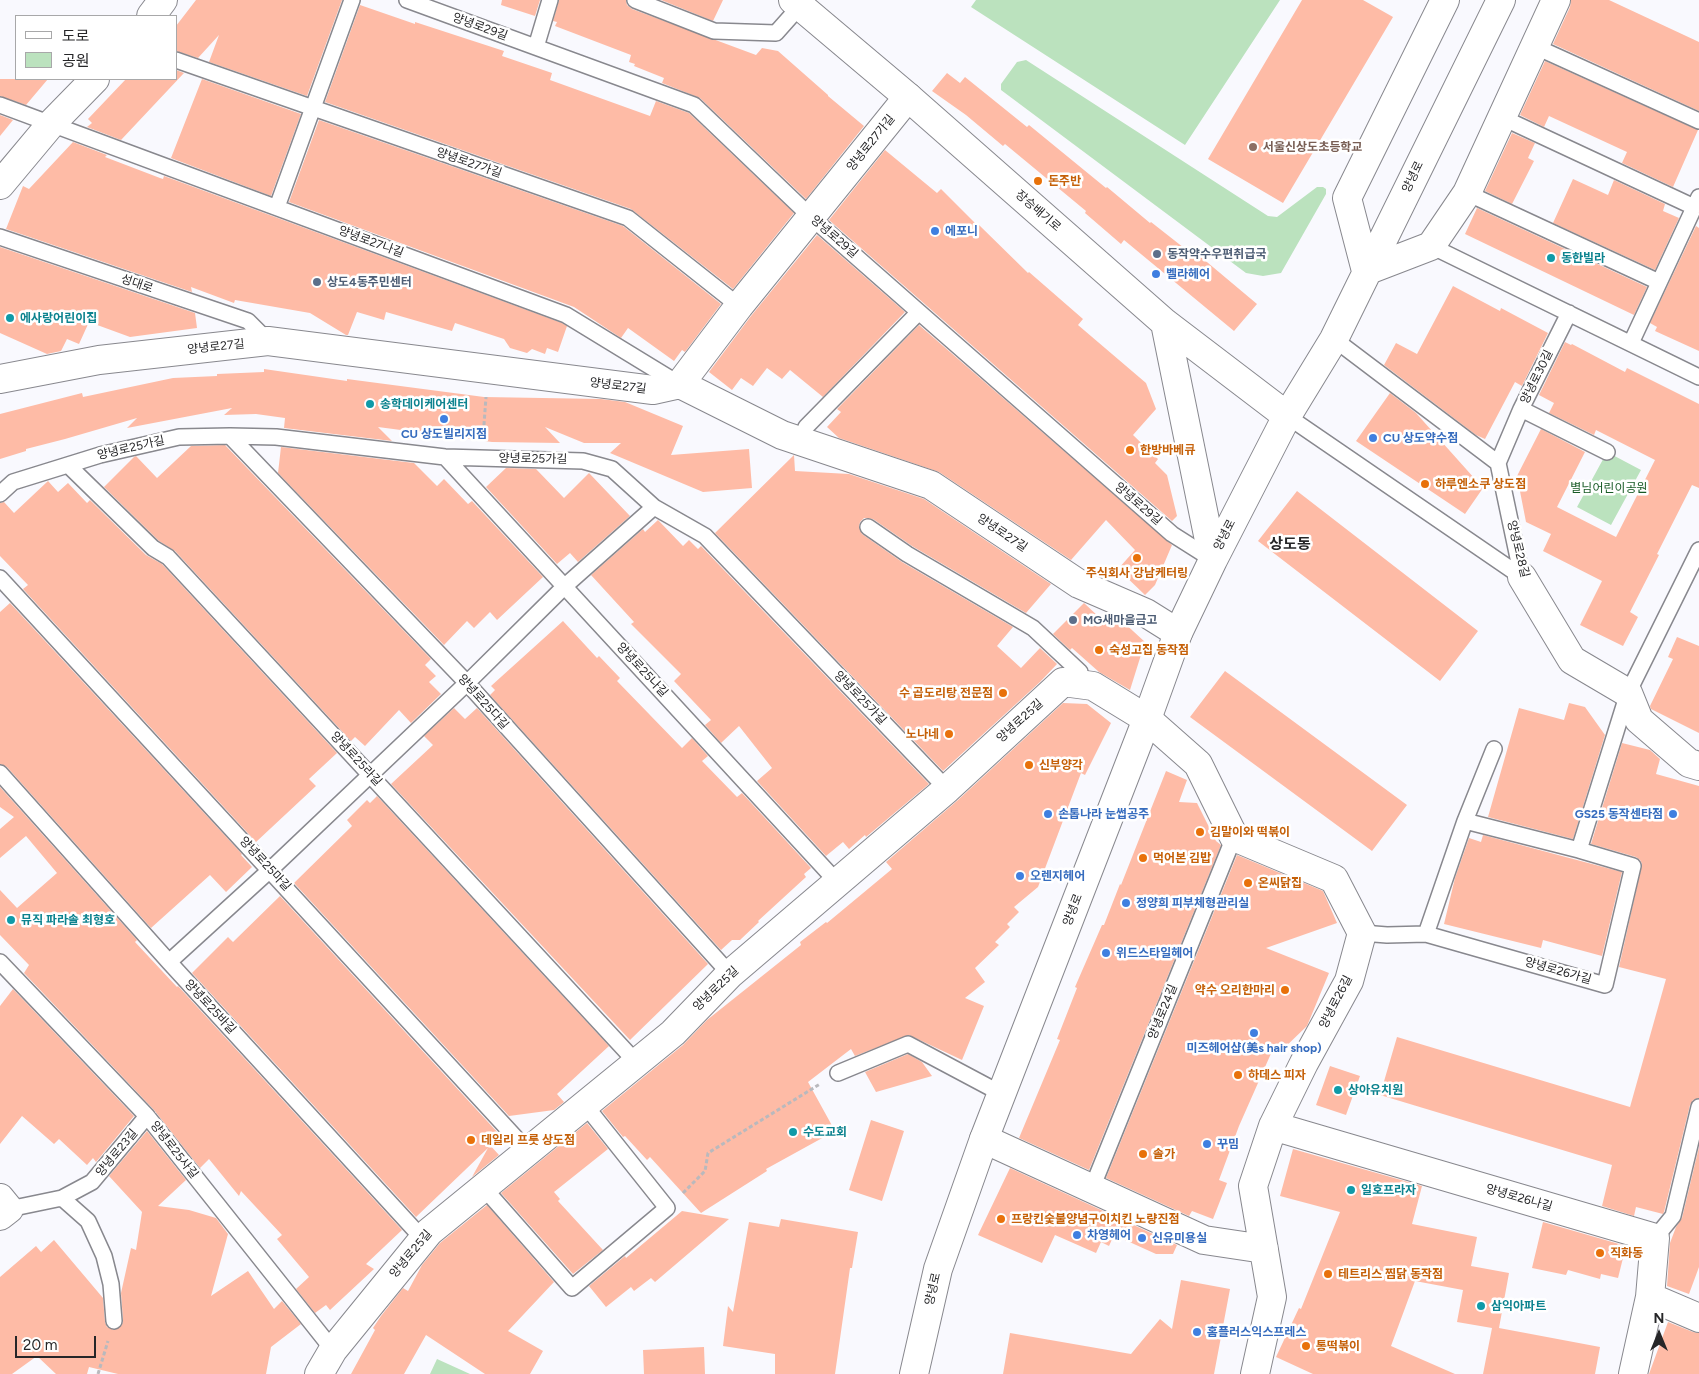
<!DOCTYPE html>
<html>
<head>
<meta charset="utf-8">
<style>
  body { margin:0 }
  #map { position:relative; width:1699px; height:1374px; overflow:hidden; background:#f9f9fe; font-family:Figtree,"Noto Sans KR",sans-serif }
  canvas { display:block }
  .legend { position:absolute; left:15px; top:15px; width:162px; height:65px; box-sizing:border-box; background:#fff; border:1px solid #a8a8a9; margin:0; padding:6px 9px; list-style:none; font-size:15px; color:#262628 }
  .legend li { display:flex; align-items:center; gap:10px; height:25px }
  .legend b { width:25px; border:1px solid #a8a8a9 }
  .north { position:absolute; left:1634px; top:1309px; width:50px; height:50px; -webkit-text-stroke:4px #fff; paint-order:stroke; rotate:0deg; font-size:14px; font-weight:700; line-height:20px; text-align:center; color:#262628 }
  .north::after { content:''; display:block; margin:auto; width:18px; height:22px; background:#262628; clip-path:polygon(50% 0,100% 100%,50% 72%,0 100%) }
  .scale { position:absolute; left:15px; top:1336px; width:81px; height:22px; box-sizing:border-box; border:2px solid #262628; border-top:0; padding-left:6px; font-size:15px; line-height:18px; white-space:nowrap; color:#262628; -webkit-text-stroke:4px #fff; paint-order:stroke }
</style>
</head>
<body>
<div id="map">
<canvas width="1699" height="1374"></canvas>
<ul class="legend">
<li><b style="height:6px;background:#fff"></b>도로</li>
<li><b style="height:14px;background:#bbe2be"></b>공원</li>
</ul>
<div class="north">N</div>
<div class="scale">20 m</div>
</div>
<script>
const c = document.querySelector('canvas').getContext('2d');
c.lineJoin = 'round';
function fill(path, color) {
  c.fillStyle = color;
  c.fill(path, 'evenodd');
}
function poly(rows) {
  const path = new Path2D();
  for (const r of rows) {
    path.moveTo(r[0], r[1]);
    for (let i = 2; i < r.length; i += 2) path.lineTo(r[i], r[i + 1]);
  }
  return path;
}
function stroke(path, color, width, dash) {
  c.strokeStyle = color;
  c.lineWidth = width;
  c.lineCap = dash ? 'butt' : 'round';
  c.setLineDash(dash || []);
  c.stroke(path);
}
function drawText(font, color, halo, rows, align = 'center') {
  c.font = font + ' Figtree,"Noto Sans KR",sans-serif';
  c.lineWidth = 5;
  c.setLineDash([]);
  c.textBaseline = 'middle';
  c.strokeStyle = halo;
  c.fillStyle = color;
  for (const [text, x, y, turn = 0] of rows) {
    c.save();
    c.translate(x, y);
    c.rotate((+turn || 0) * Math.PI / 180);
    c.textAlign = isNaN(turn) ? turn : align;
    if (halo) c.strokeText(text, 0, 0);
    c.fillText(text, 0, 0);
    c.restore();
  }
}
fill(poly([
  [976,0,1280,0,1185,145,971,7],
  [1026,60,1268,216,1277,217,1317,187,1323,187,1326,189,1326,194,1281,273,1263,276,1246,273,1001,90,1001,84,1017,62],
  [1607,452,1641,470,1611,525,1577,507],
  [437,1359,470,1374,430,1374]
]), '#bbe2be');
fill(poly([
  [196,0,342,0,307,96,209,62,219,35,198,58,176,51,176,26],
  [502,0,540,0,535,16,501,5],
  [559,0,626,0,627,5,632,9,756,55,762,48,778,51,828,95,828,96,864,126,806,199,700,98,662,83,664,78,634,66,635,64,629,62,631,55,555,26,557,22,553,21],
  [661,0,723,0,713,21],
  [1302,0,1363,0,1393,17,1283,203,1208,159],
  [1571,0,1609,0,1699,42,1699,111,1553,44,1570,7],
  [360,5,415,24,415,22,504,51,502,56,552,73,550,80,650,116,656,101,689,113,794,213,733,289,631,209,325,102],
  [1545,61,1698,130,1673,187,1622,163,1627,152,1549,116,1544,127,1520,115],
  [176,70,184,73,121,140,87,127,92,123,88,119,126,79,176,79],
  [947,73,960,83,965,77,1027,127,1029,125,1106,188,1107,187,1150,223,1151,222,1193,255,1195,252,1257,304,1234,331,1124,240,1121,244,1085,213,1086,211,1005,144,1003,146,966,115,932,91],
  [0,79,48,79,26,105,0,96],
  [202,79,301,114,271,196,171,158],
  [0,115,13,120,0,136],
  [319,120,623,226,721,304,685,352,682,350,674,361,628,328,621,338,574,307,289,202],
  [1512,133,1535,143,1528,158,1534,161,1512,204,1485,191],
  [73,142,107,155,105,157,160,178,163,179,164,176,562,323,567,326,558,352,547,348,545,354,532,349,527,353,510,348,504,339,455,323,452,331,386,312,384,320,357,312,348,335,346,335,310,313,235,300,234,303,191,287,192,292,6,229,23,186,29,189],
  [885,150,937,193,941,189,977,225,978,224,1028,273,1029,272,1083,319,1078,325,1146,383,1156,409,1133,435,1158,459,1155,463,1167,475,1177,516,1172,521,829,220],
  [1573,179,1608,195,1614,180,1665,204,1663,211,1679,218,1655,270,1553,223],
  [1477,208,1647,287,1634,315,1465,234],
  [1696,226,1699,228,1699,351,1655,331,1657,327,1650,323],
  [817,235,905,312,823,397,790,370,782,379,767,368,753,386,741,378,732,390,709,372,751,316],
  [0,247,195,313,197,328,130,337,89,322,79,344,67,339,61,351,47,354,0,333],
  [1453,286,1500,311,1501,308,1548,333,1522,386,1515,382,1485,439,1476,435,1384,365,1396,343,1417,354],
  [919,325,1172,545,1155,585,1145,595,1118,569,1135,550,1106,520,1071,560,939,472,839,438,827,427,841,412,837,409],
  [1565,342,1571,345,1572,344,1625,372,1627,368,1699,404,1699,488,1692,485,1657,554,1659,555,1630,612,1638,617,1623,646,1580,625,1602,581,1543,551,1551,534,1526,522,1517,476,1541,429,1585,452,1557,507,1616,537,1655,460,1596,430,1594,435,1549,413,1554,403,1539,395],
  [264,369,347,381,347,379,484,397,601,399,625,402,683,426,671,455,749,449,752,488,703,492,610,453,621,443,584,443,545,427,560,443,492,442,378,427,392,441,284,428,285,418,256,414,224,415,232,408,127,428,137,418,65,439,26,449,26,451,0,459,0,414,82,393,83,397,173,378,217,376,217,374,264,372],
  [1390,393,1416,413,1483,488,1465,514,1356,441],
  [225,445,431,659,425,665,436,676,429,682,441,694,411,723,399,710,365,746,355,737,351,741,175,551,159,541,104,487,134,457,136,456,157,478,191,446],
  [281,447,414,463,437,486,444,479,468,504,472,501,543,577,497,620,490,612,474,628,467,621,444,645,278,473],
  [794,455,795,471,849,474,924,499,1051,584,1026,613,912,546,873,519,864,518,860,522,859,527,862,534,902,562,1013,627,997,646,1021,668,1040,648,1057,664,1040,682,943,771,715,533],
  [506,468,536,469,564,498,589,473,630,516,578,562,570,553,557,564,486,487],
  [48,481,58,492,68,483,87,503,90,500,146,555,162,564,337,753,309,779,316,786,256,842,23,589,28,585,0,556,0,503,4,502,14,513],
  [1297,491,1478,631,1440,681,1258,541],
  [658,520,683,546,689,540,698,549,701,546,929,784,866,837,865,835,849,849,843,842,826,856,757,781,772,768,739,726,721,743,705,725,711,720,674,681,681,674,631,624,634,622,591,575,643,529,645,532],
  [10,603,242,854,241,855,252,867,226,892,210,875,151,928,7,767,0,764,0,612],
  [1084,603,1099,617,1121,620,1145,642,1130,690,1099,672,1072,648,1070,650,1053,634],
  [563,621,597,658,599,656,620,678,617,681,682,748,692,738,708,756,702,761,737,797,742,793,811,868,804,874,806,877,758,921,759,922,740,940,732,940,721,950,490,695,495,690,491,686],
  [1677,637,1699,646,1699,733,1651,709,1650,706,1673,659,1668,657],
  [1225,671,1407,805,1372,851,1190,717],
  [1063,703,1087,704,1111,723,1085,775,1081,773,1038,887,1014,907,1019,912,1007,924,1010,927,995,942,999,945,975,968,985,982,965,998,984,1006,962,1060,909,1035,855,1056,851,1049,808,1082,835,1131,766,1169,767,1171,701,1213,650,1157,647,1160,625,1136,623,1137,602,1111,683,1045,707,1020,801,945,800,942,826,922,827,923,892,869,886,862,958,800],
  [1569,703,1585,707,1605,735,1573,839,1488,817,1519,708,1564,720],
  [454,708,465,719,477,708,708,964,630,1040,391,784,433,745,424,736],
  [1622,743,1650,750,1660,759,1656,774,1699,786,1699,1098,1693,1100,1690,1105,1664,1212,1663,1214,1636,1207,1634,1216,1602,1206,1612,1165,1380,1095,1397,1037,1630,1107,1666,979,1619,967,1642,864,1640,860,1636,857,1591,844],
  [1166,771,1187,780,1179,802,1197,803,1216,841,1221,845,1089,1170,1019,1138,1060,1040,1057,1039,1077,988,1075,987,1102,925,1104,925,1120,884,1121,885],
  [0,787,137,940,135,942,177,987,178,986,402,1230,366,1264,374,1269,330,1310,326,1305,315,1313,296,1289,309,1277,277,1239,282,1235,241,1191,239,1196,209,1159,200,1168,154,1110,24,973,29,965,0,935,0,890,17,908,57,873,26,836,0,858,0,829,14,817,0,807],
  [377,796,609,1046,557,1094,564,1102,554,1110,509,1116,294,883,352,826,347,820,367,800,370,803],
  [1483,835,1622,872,1602,956,1543,940,1541,948,1444,924,1455,878,1469,838,1481,842],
  [1237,855,1323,891,1337,923,1266,948,1329,973,1307,1026,1280,1052,1273,1049,1239,1126,1219,1180,1227,1183,1213,1219,1192,1211,1189,1216,1106,1178],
  [280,896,499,1134,488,1143,499,1155,472,1177,488,1148,416,1217,192,973,228,937,233,942],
  [13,989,134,1116,96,1162,93,1158,87,1165,59,1139,54,1144,22,1116,0,1144,0,1006],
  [908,1054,922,1062,932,1076,876,1092,865,1072],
  [1330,1066,1360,1076,1346,1115,1316,1105],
  [871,1120,904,1131,882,1201,849,1190],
  [587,1123,608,1149,554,1192,560,1199,558,1201,603,1250,573,1274,501,1193],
  [147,1131,186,1180,158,1206,189,1210,216,1218,228,1234,211,1296,248,1271,274,1309,282,1301,301,1324,271,1347,266,1374,118,1374,89,1367,87,1374,56,1374,37,1356,12,1374,0,1374,0,1277,36,1246,41,1252,54,1240,103,1298,105,1322,107,1327,114,1330,122,1325,123,1320,121,1293,131,1248,136,1250,142,1212,109,1176],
  [1699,1147,1699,1267,1689,1294,1667,1286,1670,1243,1676,1227,1682,1218],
  [1293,1149,1422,1186,1412,1224,1477,1237,1471,1266,1509,1273,1499,1328,1600,1347,1595,1374,1483,1374,1492,1328,1457,1322,1463,1290,1415,1281,1391,1346,1455,1374,1313,1374,1276,1357,1299,1308,1301,1309,1340,1212,1280,1196],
  [1010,1168,1177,1245,1173,1254,1156,1254,1114,1235,1109,1246,1101,1242,1096,1253,1055,1235,1042,1263,978,1235],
  [487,1205,554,1282,508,1331,543,1351,530,1374,485,1374,426,1335,404,1374,351,1374,375,1330,373,1328,381,1316,403,1288,408,1291,422,1265,440,1243],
  [682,1211,729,1219,655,1282,651,1278,634,1291,631,1287,606,1307,589,1286,625,1256,626,1258],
  [781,1219,858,1232,852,1268,850,1268,835,1374,775,1374,775,1354,723,1346,728,1306,733,1312,749,1222,779,1227],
  [1543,1222,1626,1246,1618,1278,1601,1274,1600,1279,1568,1270,1566,1275,1532,1268],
  [1181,1280,1230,1289,1214,1374,1003,1374,1010,1333,1131,1354,1160,1319,1172,1329],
  [1668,1322,1693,1332,1699,1333,1699,1374,1649,1374],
  [704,1347,705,1374,644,1374,643,1350]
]), '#febba6');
const service = poly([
  [407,0,694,105,811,217,919,312,1172,534,1213,560],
  [635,0,714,31,776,33,800,6],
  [1534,46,1699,121],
  [536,47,550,0],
  [176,60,628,218,739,306],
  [0,105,566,315,679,384],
  [1501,117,1694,207],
  [1467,193,1659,282],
  [277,207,352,0],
  [0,237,248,321,268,341],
  [1431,246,1699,377],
  [1334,339,1498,463,1522,577],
  [1631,343,1699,197],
  [1521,409,1607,452],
  [1287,416,1522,577],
  [230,436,467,683,730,974],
  [800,442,806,427,919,312],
  [445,457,838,883],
  [1498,463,1521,409,1569,313],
  [68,465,153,548,168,557,636,1062],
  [0,494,13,482,100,455,179,437,230,436,276,437,445,457,583,461,612,469,654,507,705,536,947,789],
  [868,527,907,554,1033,628,1080,672,1078,684],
  [0,578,528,1151],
  [0,773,169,962,423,1239],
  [1579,850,1628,693,1699,550],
  [1362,933,1387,935,1426,934,1605,985,1633,866,1579,850,1465,821],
  [1426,934,1465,821,1494,749],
  [0,962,147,1116,333,1350],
  [169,962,270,870,467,683,565,586,654,507],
  [838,1073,908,1044,1002,1094],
  [483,1187,572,1288,667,1208,585,1105],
  [1092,1188,1234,837],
  [62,1198,88,1221,104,1256,111,1284,114,1321],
  [9,1209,62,1198,92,1182,147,1116],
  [1655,1238,1673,1216,1699,1107]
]);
const minor = poly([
  [0,379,99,360,268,341,653,390,680,384,782,435,931,485,1079,584,1146,613,1178,633],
  [680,384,739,306,908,97],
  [1522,577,1572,660,1628,693,1639,720,1689,763,1699,766],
  [1273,1126,1655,1238,1650,1297,1699,1318],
  [984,1139,1204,1240,1264,1249],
  [0,1198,9,1209,0,1216],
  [319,1374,333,1350,429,1232,673,1033,730,974,947,789,1063,682,1093,686,1147,719,1198,764,1234,837,1334,879,1362,933,1349,981,1304,1063,1273,1126,1253,1186,1272,1297,1255,1374],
  [1633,1374,1650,1297]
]);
const tertiary = poly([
  [151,16,163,0],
  [0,185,51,124,95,79]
]);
const secondary = poly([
  [793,0,908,97,1165,323,1287,416],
  [1445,0,1347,198,1366,271,1431,246,1467,193,1556,0],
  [1165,323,1213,560],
  [914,1374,938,1269,984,1139,1147,719,1178,633,1213,560,1287,416,1334,339,1501,0]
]);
stroke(service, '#88888e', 18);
stroke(minor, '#88888e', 30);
stroke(tertiary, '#88888e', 30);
stroke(secondary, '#88888e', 30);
stroke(poly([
  [483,438,486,397],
  [683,1193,705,1171,708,1153,820,1084],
  [98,1374,108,1341]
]), '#b9b9bd', 3, [4, 2.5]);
stroke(service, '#fff', 15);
stroke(minor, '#fff', 28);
stroke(tertiary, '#fff', 28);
stroke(secondary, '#fff', 28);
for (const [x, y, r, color] of [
  [1253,147,5,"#8d6e63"],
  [1038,181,5,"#e8710a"],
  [935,231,5,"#3f7fe0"],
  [1157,254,5,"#5c6f8a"],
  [1551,258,5,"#0f9aa8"],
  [1156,274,5,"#3f7fe0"],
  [317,282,5,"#5c6f8a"],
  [10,318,5,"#0f9aa8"],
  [370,404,5,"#0f9aa8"],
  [444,419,5,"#3f7fe0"],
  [1373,438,5,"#3f7fe0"],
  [1130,450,5,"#e8710a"],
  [1425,484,5,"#e8710a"],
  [1137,558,5,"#e8710a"],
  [1073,620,5,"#5c6f8a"],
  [1099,650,5,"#e8710a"],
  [1003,693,5,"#e8710a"],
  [949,734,5,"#e8710a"],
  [1029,765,5,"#e8710a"],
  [1048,814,5,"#3f7fe0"],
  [1673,814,5,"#3f7fe0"],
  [1200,832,5,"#e8710a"],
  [1143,858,5,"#e8710a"],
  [1020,876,5,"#3f7fe0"],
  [1248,883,5,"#e8710a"],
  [1126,903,5,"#3f7fe0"],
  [11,920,5,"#0f9aa8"],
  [1106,953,5,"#3f7fe0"],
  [1285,990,5,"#e8710a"],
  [1254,1033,5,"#3f7fe0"],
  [1238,1075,5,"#e8710a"],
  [1338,1090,5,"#0f9aa8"],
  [793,1132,5,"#0f9aa8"],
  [471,1140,5,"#e8710a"],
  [1207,1144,5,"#3f7fe0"],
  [1143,1154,5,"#e8710a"],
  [1351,1190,5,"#0f9aa8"],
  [1001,1219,5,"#e8710a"],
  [1077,1235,5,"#3f7fe0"],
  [1142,1238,5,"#3f7fe0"],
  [1600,1253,5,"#e8710a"],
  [1328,1274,5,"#e8710a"],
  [1481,1306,5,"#0f9aa8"],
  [1197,1332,5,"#3f7fe0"],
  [1306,1346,5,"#e8710a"]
]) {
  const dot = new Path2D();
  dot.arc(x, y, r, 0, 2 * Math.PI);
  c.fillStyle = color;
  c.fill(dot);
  stroke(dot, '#fff', 2);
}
drawText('12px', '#262628', '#fff', [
  ["양녕로29길",480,27,20],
  ["양녕로27가길",871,143,-51],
  ["양녕로27가길",469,163,19],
  ["양녕로",1413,177,-64],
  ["장승배기로",1038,211,41],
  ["양녕로29길",834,237,41],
  ["양녕로27나길",371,242,20],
  ["성대로",137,284,19],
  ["양녕로27길",216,347,-6],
  ["양녕로30길",1537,377,-64],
  ["양녕로27길",618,386,7],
  ["양녕로25가길",131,448,-13],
  ["양녕로25가길",533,459,1],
  ["양녕로29길",1138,504,41],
  ["양녕로27길",1002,533,34],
  ["양녕로",1225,535,-63],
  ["양녕로28길",1518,549,76],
  ["양녕로25나길",642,670,47],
  ["양녕로25가길",860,698,46],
  ["양녕로25다길",483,702,48],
  ["양녕로25길",1020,721,-42],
  ["양녕로25라길",356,759,47],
  ["양녕로25마길",265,864,47],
  ["양녕로",1073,910,-69],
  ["양녕로26가길",1558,971,16],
  ["양녕로25길",716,989,-44],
  ["양녕로26길",1336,1002,-63],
  ["양녕로25바길",210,1007,47],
  ["양녕로24길",1163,1012,-68],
  ["양녕로25사길",174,1150,52],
  ["양녕로23길",117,1153,-50],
  ["양녕로26나길",1519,1198,16],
  ["양녕로25길",411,1254,-50],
  ["양녕로",933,1289,-77]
]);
drawText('bold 12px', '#785e54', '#fff', [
  ["서울신상도초등학교",1263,147]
], 'left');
drawText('bold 12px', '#c56008', '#fff', [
  ["돈주반",1048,181],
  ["한방바베큐",1140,450],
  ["하루엔소쿠 상도점",1435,484],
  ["주식회사 강남케터링",1137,573,"center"],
  ["숙성고집 동작점",1109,650],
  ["수 곱도리탕 전문점",993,693,"right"],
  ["노나네",939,734,"right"],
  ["신부양각",1039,765],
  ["김말이와 떡볶이",1210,832],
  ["먹어본 김밥",1153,858],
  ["온씨닭집",1258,883],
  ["약수 오리한마리",1275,990,"right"],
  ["하데스 피자",1248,1075],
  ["데일리 프룻 상도점",481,1140],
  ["솔가",1153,1154],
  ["프랑킨숯불양념구이치킨 노량진점",1011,1219],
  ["직화동",1610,1253],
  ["테트리스 찜닭 동작점",1338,1274],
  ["통떡볶이",1316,1346]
], 'left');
drawText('bold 12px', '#366cbe', '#fff', [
  ["에포니",945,231],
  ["벨라헤어",1166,274],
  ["CU 상도빌리지점",444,434,"center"],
  ["CU 상도약수점",1383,438],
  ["손톱나라 눈썹공주",1058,814],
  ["GS25 동작센타점",1663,814,"right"],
  ["오렌지헤어",1030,876],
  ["정양희 피부체형관리실",1136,903],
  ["위드스타일헤어",1116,953],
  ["미즈헤어샵(美s hair shop)",1254,1048,"center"],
  ["꾸밈",1217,1144],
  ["차영헤어",1087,1235],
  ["신유미용실",1152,1238],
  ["홈플러스익스프레스",1207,1332]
], 'left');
drawText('bold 12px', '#4e5e75', '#fff', [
  ["동작약수우편취급국",1167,254],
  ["상도4동주민센터",327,282],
  ["MG새마을금고",1083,620]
], 'left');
drawText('bold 12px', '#0d838f', '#fff', [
  ["동한빌라",1561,258],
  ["에사랑어린이집",20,318],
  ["송학데이케어센터",380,404],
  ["뮤직 파라솔 최형호",21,920],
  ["상아유치원",1348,1090],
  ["수도교회",803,1132],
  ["일호프라자",1361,1190],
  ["삼익아파트",1491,1306]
], 'left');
drawText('12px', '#175a25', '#fff', [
  ["별님어린이공원",1609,488]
]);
drawText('bold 15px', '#262628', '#fff', [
  ["상도동",1290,545]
]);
</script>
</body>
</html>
